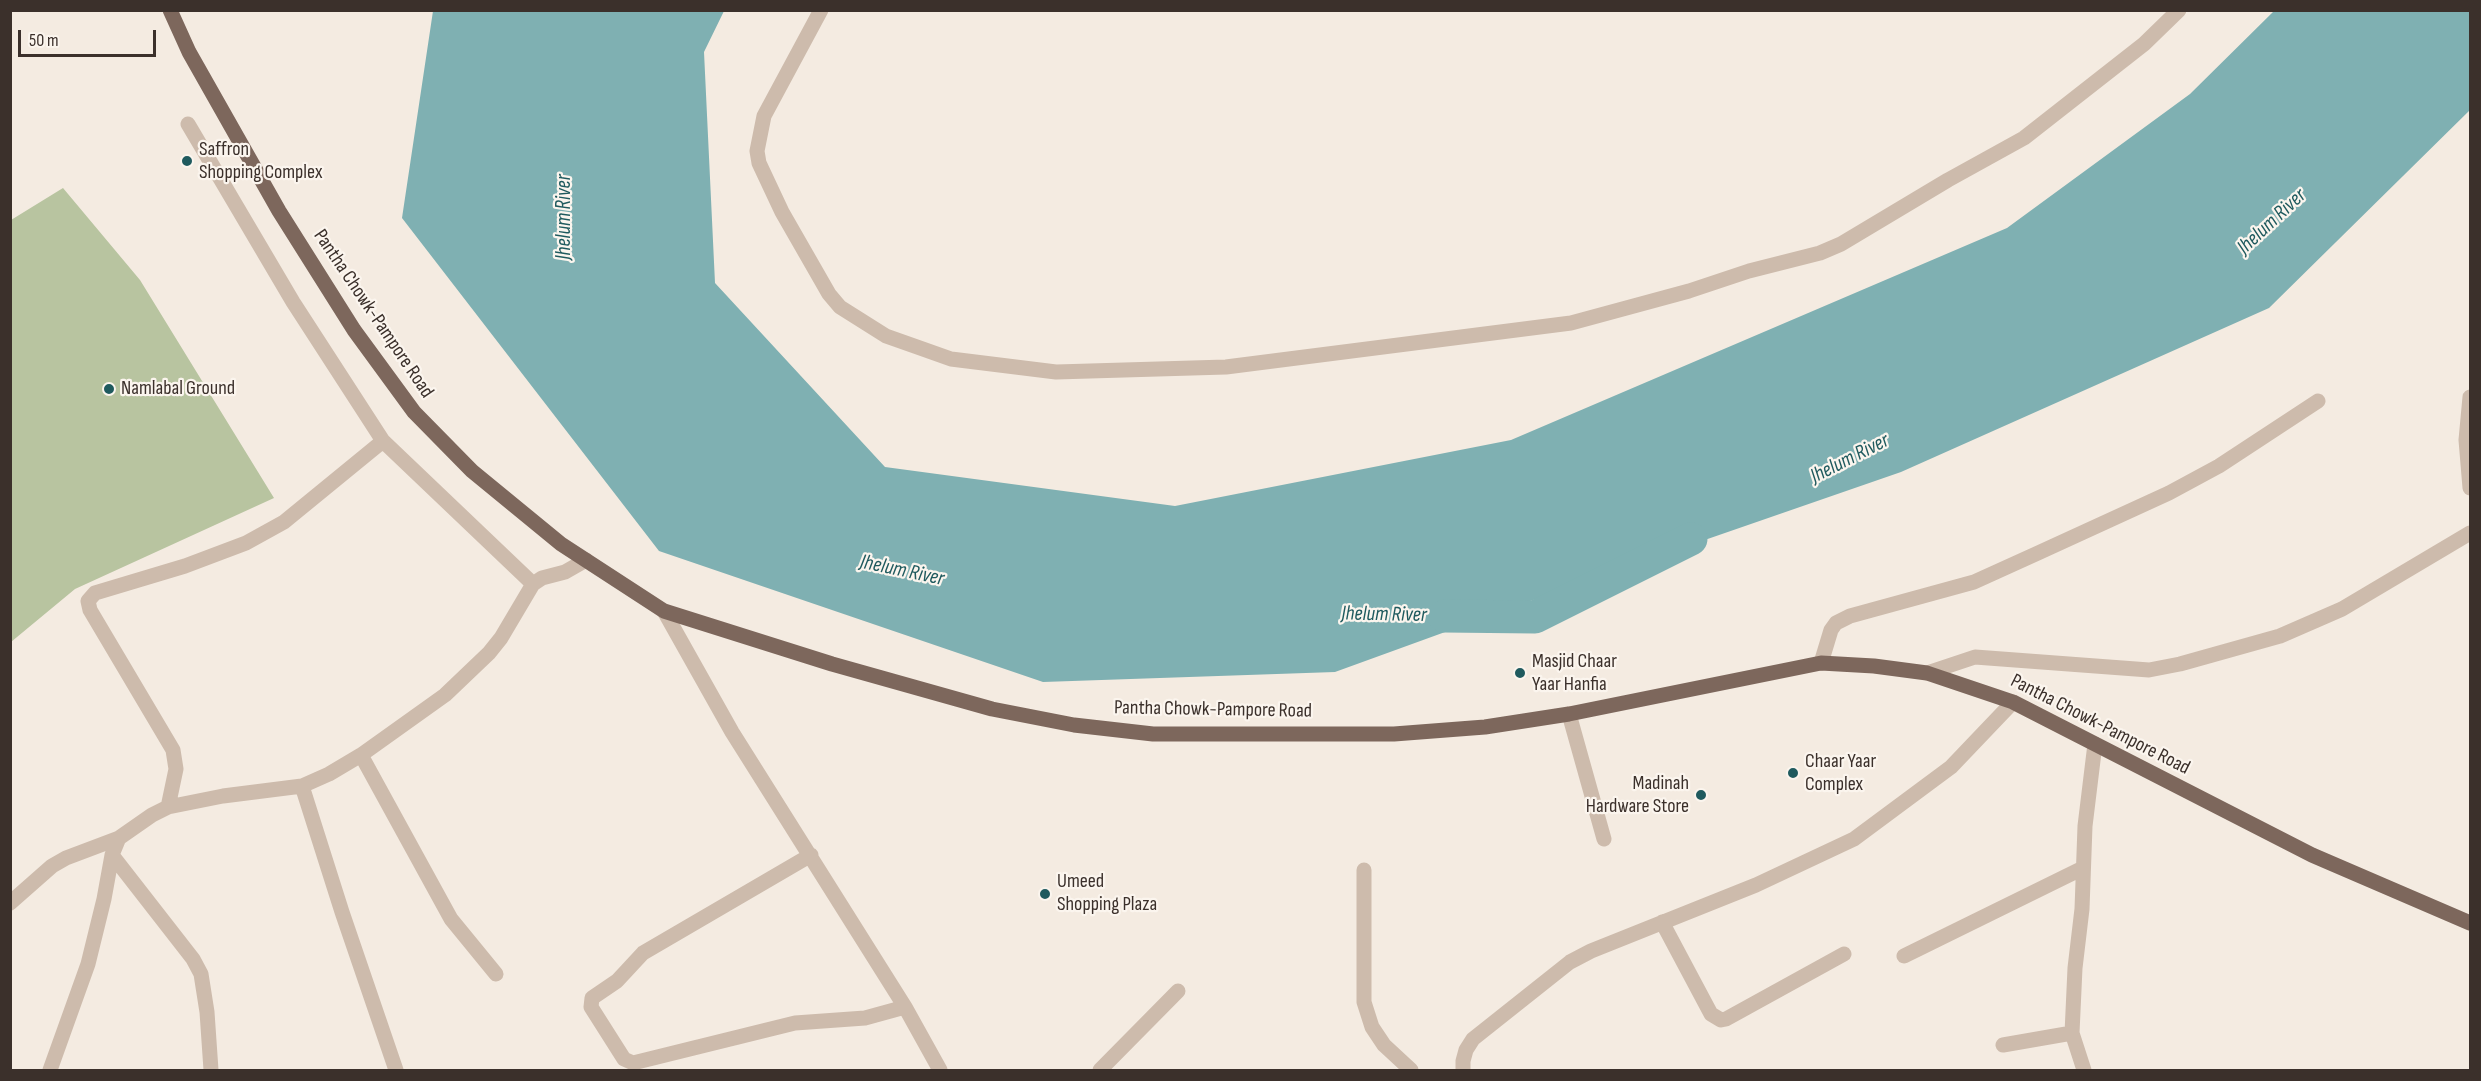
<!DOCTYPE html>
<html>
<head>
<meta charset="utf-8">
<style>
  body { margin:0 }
  #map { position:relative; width:2481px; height:1081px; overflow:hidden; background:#f4ebe1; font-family:"Sofia Sans Condensed",sans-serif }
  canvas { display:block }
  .frame { position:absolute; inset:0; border:12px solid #3b302b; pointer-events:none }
  .scale { position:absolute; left:18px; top:30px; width:138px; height:27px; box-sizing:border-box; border:3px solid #3b302b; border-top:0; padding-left:8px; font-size:18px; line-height:21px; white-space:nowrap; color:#3b302b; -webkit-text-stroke:4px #fbf5ee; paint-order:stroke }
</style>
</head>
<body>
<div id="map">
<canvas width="2481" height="1081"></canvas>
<div class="frame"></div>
<div class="scale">50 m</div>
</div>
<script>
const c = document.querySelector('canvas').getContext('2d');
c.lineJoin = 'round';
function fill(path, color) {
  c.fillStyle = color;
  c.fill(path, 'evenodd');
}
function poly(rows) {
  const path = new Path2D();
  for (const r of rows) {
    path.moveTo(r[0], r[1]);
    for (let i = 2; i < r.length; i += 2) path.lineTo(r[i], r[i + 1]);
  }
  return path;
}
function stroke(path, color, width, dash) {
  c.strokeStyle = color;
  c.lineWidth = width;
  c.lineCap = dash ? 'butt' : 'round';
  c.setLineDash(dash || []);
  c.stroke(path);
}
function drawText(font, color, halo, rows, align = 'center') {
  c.font = font + ' "Sofia Sans Condensed",sans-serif';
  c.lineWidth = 4.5;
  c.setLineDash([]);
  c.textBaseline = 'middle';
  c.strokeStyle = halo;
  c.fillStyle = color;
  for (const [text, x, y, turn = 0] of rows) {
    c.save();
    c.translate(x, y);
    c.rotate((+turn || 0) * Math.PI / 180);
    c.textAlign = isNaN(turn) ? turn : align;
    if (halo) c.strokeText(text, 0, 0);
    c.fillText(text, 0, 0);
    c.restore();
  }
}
fill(poly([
  [63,188,140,280,274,498,75,589,11,642,11,220]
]), '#b8c4a0');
fill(poly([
  [433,11,724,11,704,52,715,283,885,467,1175,506,1511,440,2007,228,2190,94,2274,11,2470,11,2470,110,2269,308,1901,472,1569,587,1335,672,1043,682,659,551,402,218]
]), '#7fb0b2');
stroke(poly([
  [1444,616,1535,617,1691,539]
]), '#7fb0b2', 33);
stroke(poly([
  [821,10,764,116,757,151,759,163,782,212,829,294,840,307,886,336,920,348,951,359,1056,372,1226,367,1571,323,1689,291,1749,271,1820,253,1841,244,1948,180,2024,138,2144,44,2179,10],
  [188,124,293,302,383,441,533,584],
  [2470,397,2466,440,2470,488],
  [664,611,732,732,905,1007,940,1070],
  [1821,663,1831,630,1836,623,1850,616,1974,582,2038,553,2169,493,2219,466,2318,401],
  [1927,673,1975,657,2149,670,2180,664,2280,636,2342,609,2470,533],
  [1569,714,1604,839],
  [361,755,451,919,496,974],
  [302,786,342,912,396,1070],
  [168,807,176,769,173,750,90,610,88,601,95,593,185,566,246,543,284,522,383,441],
  [112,855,193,959,201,974,207,1012,211,1070],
  [811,855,643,953,617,981,592,998,591,1007,624,1059,633,1063,795,1023,865,1018,905,1007],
  [1364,870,1364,1002,1372,1027,1384,1045,1411,1070],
  [10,903,52,866,66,858,119,838],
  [1662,922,1711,1014,1721,1020,1726,1019,1844,954],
  [1904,956,2083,868],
  [2003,1045,2072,1033],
  [50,1070,88,964,104,899,112,855,119,838,152,815,168,807,223,796,302,786,329,774,361,755,445,695,489,653,501,638,533,584,542,578,565,572,586,560],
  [1100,1070,1178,991],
  [1463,1070,1463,1061,1466,1050,1473,1039,1570,962,1591,951,1756,885,1854,839,1951,767,2013,702],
  [2084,1070,2072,1033,2075,968,2082,909,2085,826,2095,744]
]), '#cdbbac', 15);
stroke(poly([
  [170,10,189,52,279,211,354,330,414,412,472,471,561,544,664,611,832,664,992,709,1074,725,1153,734,1394,734,1485,727,1569,714,1821,663,1874,666,1927,673,2013,702,2312,855,2470,923]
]), '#7d675c', 15);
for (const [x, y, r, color] of [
  [187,161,6,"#1f5a5e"],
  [109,389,6,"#1f5a5e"],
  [1520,673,6,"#1f5a5e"],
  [1793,773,6,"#1f5a5e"],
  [1701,795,6,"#1f5a5e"],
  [1045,894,6,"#1f5a5e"]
]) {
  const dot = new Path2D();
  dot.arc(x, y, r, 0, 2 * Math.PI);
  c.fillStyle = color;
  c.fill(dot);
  stroke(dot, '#fbf5ee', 2);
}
drawText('20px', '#3b302b', '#fbf5ee', [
  ["Saffron",199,150],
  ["Shopping Complex",199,173],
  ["Namlabal Ground",121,389],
  ["Masjid Chaar",1532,662],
  ["Yaar Hanfia",1532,685],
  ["Chaar Yaar",1805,762],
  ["Complex",1805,785],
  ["Madinah",1689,784,"right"],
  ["Hardware Store",1689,807,"right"],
  ["Umeed",1057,882],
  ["Shopping Plaza",1057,905]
], 'left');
drawText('20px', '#3b302b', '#fbf5ee', [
  ["Pantha Chowk-Pampore Road",373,314,56],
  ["Pantha Chowk-Pampore Road",1213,710,1],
  ["Pantha Chowk-Pampore Road",2100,725,27]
]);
drawText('italic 21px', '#1f5a5e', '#fbf5ee', [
  ["Jhelum River",565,217,-90],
  ["Jhelum River",2272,222,-43],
  ["Jhelum River",1850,459,-27],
  ["Jhelum River",902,571,12],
  ["Jhelum River",1384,615,1]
]);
</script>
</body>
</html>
